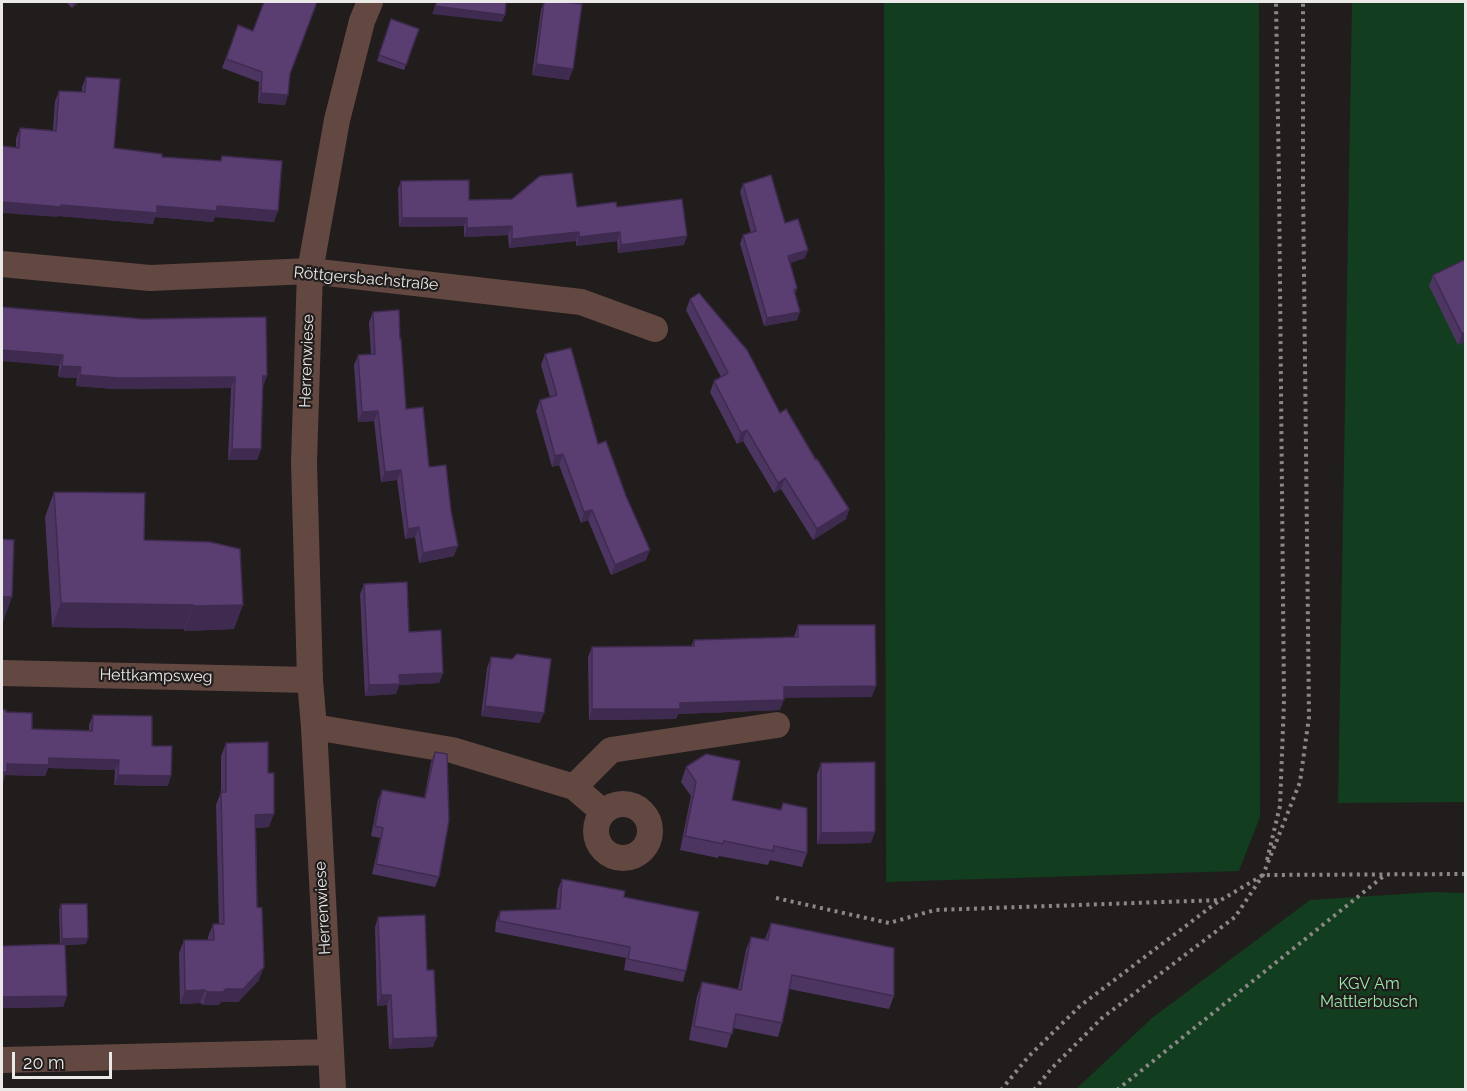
<!DOCTYPE html>
<html>
<head>
<meta charset="utf-8">
<style>
  body { margin:0 }
  #map { position:relative; width:1467px; height:1091px; overflow:hidden; background:#201d1c; font-family:Raleway,sans-serif }
  canvas { display:block }
  .frame { position:absolute; inset:0; border:3px solid #ebe9e8; pointer-events:none }
  .scale { position:absolute; left:12px; top:1052px; width:100px; height:27px; box-sizing:border-box; border:3px solid #ebe9e8; border-top:0; padding-left:8px; font-size:18px; line-height:21px; white-space:nowrap; color:#ebe9e8; -webkit-text-stroke:4px #201d1c; paint-order:stroke }
</style>
</head>
<body>
<div id="map">
<canvas width="1467" height="1091"></canvas>
<div class="frame"></div>
<div class="scale">20 m</div>
</div>
<script>
const c = document.querySelector('canvas').getContext('2d');
c.lineJoin = 'round';
function fill(path, color) {
  c.fillStyle = color;
  c.fill(path, 'evenodd');
}
function poly(rows) {
  const path = new Path2D();
  for (const r of rows) {
    if (r.length === 3) {
      path.moveTo(r[0] + r[2], r[1]);
      path.arc(r[0], r[1], r[2], 0, 2 * Math.PI);
      continue;
    }
    path.moveTo(r[0], r[1]);
    for (let i = 2; i < r.length; i += 2) path.lineTo(r[i], r[i + 1]);
  }
  return path;
}
function stroke(path, color, width, dash) {
  c.strokeStyle = color;
  c.lineWidth = width;
  c.lineCap = dash ? 'butt' : 'round';
  c.setLineDash(dash || []);
  c.stroke(path);
}
function drawText(font, color, halo, rows, align = 'center') {
  c.font = font + ' Raleway,sans-serif';
  c.lineWidth = 4.5;
  c.setLineDash([]);
  c.textBaseline = 'middle';
  c.strokeStyle = halo;
  c.fillStyle = color;
  for (const [text, x, y, turn = 0] of rows) {
    c.save();
    c.translate(x, y);
    c.rotate((+turn || 0) * Math.PI / 180);
    c.textAlign = isNaN(turn) ? turn : align;
    if (halo) c.strokeText(text, 0, 0);
    c.fillText(text, 0, 0);
    c.restore();
  }
}
fill(poly([
  [884,2,1259,2,1260,817,1239,871,886,882],
  [1352,2,1465,2,1465,802,1338,803],
  [1433,892,1465,893,1465,1089,1076,1089,1152,1018,1310,900]
]), '#123d1e');
stroke(poly([
  [1267,860,1280,806,1284,701,1279,180,1276,2],
  [776,898,889,923,935,910,1221,900,1263,875,1466,874],
  [1001,1090,1029,1056,1080,1006,1220,900],
  [1034,1090,1052,1068,1102,1018,1235,917,1263,875,1300,782,1309,717,1303,183,1303,2],
  [1117,1090,1385,875]
]), '#8b8887', 4, [3, 4.5]);
stroke(poly([
  [2,264,150,278,310,271,581,302,655,329],
  [2,673,310,680],
  [314,727,452,750,574,787,603,812],
  [574,787,611,750,777,725],
  [623,831,27],
  [2,1060,331,1052],
  [333,1090,314,727,310,680,304,462,310,271,337,120,362,21,370,2]
]), '#634741', 26);
fill(poly([
  [66,2,79,2,72,8],
  [544,2,563,2,569,80,532,75,541,10],
  [391,19,419,29,404,70,377,61],
  [238,25,290,74,285,105,258,103,259,82,222,68],
  [86,77,114,148,162,157,220,161,222,156,274,222,215,217,213,222,155,217,153,224,58,216,57,217,16,147,16,138,20,128,53,130,55,101,59,91,82,92,82,87],
  [401,181,469,200,577,207,617,207,684,245,618,253,617,241,576,246,576,241,509,248,508,235,464,237,464,226,399,227,398,189],
  [743,184,785,223,805,258,790,263,797,288,795,294,797,320,764,326,740,244,743,235,751,233,740,192],
  [1466,259,1466,341,1458,345,1429,286,1433,275],
  [690,299,816,460,849,509,846,519,813,540,781,489,774,493,743,441,737,444,710,392,714,381,721,377,686,310],
  [2,307,263,386,261,449,257,460,228,460,231,388,115,389,76,386,77,378,58,377,59,366],
  [373,312,400,339,406,409,429,467,454,556,419,563,415,537,405,539,397,480,381,482,374,421,358,422,354,365,358,355,371,354,369,322],
  [545,354,598,444,646,560,611,575,588,520,581,523,559,465,552,467,536,411,540,400,550,397,541,365],
  [54,492,144,540,234,629,184,631,184,629,52,627,45,517],
  [364,584,409,632,443,673,439,683,399,685,396,694,365,696,360,594],
  [798,625,872,697,784,697,780,710,678,714,676,719,589,720,588,657,592,647,691,646,694,640,794,637],
  [491,657,540,723,481,716,487,668],
  [2,710,32,729,89,730,89,725,93,715,152,746,168,786,114,785,115,770,48,768,45,776,5,775,3,782,2,782],
  [226,743,269,827,256,828,259,980,238,1002,221,1002,218,1005,203,1005,200,1003,180,1004,179,953,184,940,208,940,208,937,213,924,219,924,216,805,221,792,221,756],
  [435,752,439,877,435,887,372,874,380,838,371,836,378,800,382,790,424,798,431,762],
  [821,763,871,843,817,844,817,774],
  [686,767,732,800,780,810,783,803,807,853,802,867,770,860,768,865,719,856,718,858,680,850,691,796,681,782],
  [562,879,624,897,686,971,683,982,624,970,626,958,495,932,496,922,500,911,556,909,558,889],
  [61,904,86,944,65,945,67,996,63,1007,2,1008,2,946,60,944,59,910],
  [378,917,427,970,433,1047,389,1049,387,1005,377,1006,375,927],
  [771,923,894,996,889,1009,789,989,782,1023,778,1037,733,1028,727,1048,689,1040,697,996,702,982,738,989,746,950,751,937,765,939]
]), '#4d3561');
fill(poly([
  [74,2,79,2,72,8],
  [435,6,505,15,502,22,432,14],
  [536,64,573,69,569,80,532,75],
  [261,93,288,95,285,105,258,103],
  [2,202,61,205,157,206,217,206,278,211,274,222,215,217,213,222,155,217,153,224,58,216,57,217,2,213],
  [402,218,467,218,464,226,399,227],
  [512,226,508,235,464,237,467,228],
  [579,232,576,241,509,248,512,239],
  [620,232,617,241,576,246,579,237],
  [687,236,684,245,618,253,621,245],
  [808,250,805,258,785,265,788,256],
  [800,312,797,320,764,326,767,318],
  [1466,332,1466,341,1458,345,1462,334],
  [2,350,63,355,59,366,2,361],
  [62,366,81,367,77,378,58,377],
  [80,375,235,377,231,388,115,389,76,386],
  [263,376,267,376,263,387],
  [378,411,374,421,358,422,362,412],
  [747,430,743,441,737,444,741,433],
  [232,449,261,449,257,460,228,460],
  [563,454,559,465,552,467,555,456],
  [401,470,397,480,381,482,385,472],
  [785,478,781,489,774,493,778,483],
  [849,509,846,519,813,540,817,529],
  [592,510,588,520,581,523,584,512],
  [419,527,415,537,405,539,408,529],
  [458,546,454,556,419,563,423,553],
  [650,550,646,560,611,575,615,565],
  [2,597,12,597,2,625],
  [61,603,193,605,184,629,52,627],
  [243,605,234,629,184,631,193,606],
  [443,673,439,683,399,685,396,694,365,696,369,685,399,675],
  [876,686,872,697,780,698,784,687],
  [784,700,780,710,678,714,676,719,589,720,592,709,680,703],
  [485,706,544,713,540,723,481,716],
  [49,758,119,760,115,770,48,768,45,776,5,775,3,782,2,782,2,772,7,764],
  [118,775,171,776,168,786,114,785],
  [274,814,269,827,250,828,255,815],
  [875,832,871,843,817,844,821,833],
  [88,938,86,944,60,945,62,939],
  [264,967,259,980,238,1002,221,1002,218,1005,203,1005,207,992,226,989],
  [205,990,200,1003,180,1004,185,991],
  [381,995,391,995,387,1005,377,1006],
  [67,996,63,1007,2,1008,2,997],
  [437,1037,433,1047,389,1049,393,1039]
]), '#3f2b4f');
const building = poly([
  [264,2,317,2,290,74,288,95,261,93,262,72,226,59,238,25,253,31,264,2],
  [437,2,506,2,505,15,435,6,437,2],
  [544,2,563,2,582,4,573,69,536,64,544,2],
  [391,19,419,29,406,65,379,55,391,19],
  [86,77,120,79,114,148,162,154,162,157,221,161,222,156,282,161,278,211,217,206,217,211,157,206,157,213,61,205,61,207,2,202,2,146,19,148,20,128,56,131,59,91,85,92,86,77],
  [572,173,577,207,616,202,617,207,682,199,687,236,621,245,620,232,579,237,579,232,512,239,512,226,467,228,467,218,402,218,401,181,469,180,469,200,512,199,540,176,572,173],
  [771,175,785,223,798,219,808,250,788,256,797,288,794,290,800,312,767,318,743,235,756,231,743,184,771,175],
  [1466,259,1466,332,1462,334,1433,275,1466,259],
  [699,293,747,350,780,413,786,409,816,460,817,459,849,509,817,529,785,478,778,483,747,430,741,433,714,381,728,373,690,299,699,293],
  [2,307,143,319,266,317,267,376,263,376,261,449,232,449,235,377,119,378,80,375,81,367,62,366,63,355,2,350,2,307],
  [399,310,400,339,401,339,406,409,423,407,429,467,446,465,451,511,458,546,423,553,419,527,408,529,401,470,385,472,378,411,362,412,358,355,375,354,373,312,399,310],
  [571,348,598,444,606,441,626,496,650,550,615,565,592,510,584,512,563,454,555,456,540,400,557,395,545,354,571,348],
  [54,492,145,493,144,540,210,542,240,549,243,605,193,606,193,605,61,603,54,492],
  [2,539,14,540,12,597,2,597,2,539],
  [407,582,409,632,441,630,443,673,399,675,400,684,369,685,364,584,407,582],
  [798,625,875,625,876,686,784,687,784,700,680,703,680,709,592,709,592,647,694,646,694,640,798,637,798,625],
  [517,654,551,659,544,713,485,706,491,657,512,659,517,654],
  [2,710,6,710,6,712,32,713,32,729,92,731,93,715,152,716,152,746,172,746,171,776,118,775,119,760,49,758,49,765,7,764,7,772,2,772,2,710],
  [268,742,268,773,274,773,274,814,255,815,257,907,262,908,264,967,243,989,226,989,223,992,207,992,205,990,185,991,184,940,214,940,213,924,224,924,221,792,226,792,226,743,268,742],
  [435,752,447,754,449,820,439,877,376,864,383,828,375,826,382,790,425,798,435,752],
  [706,754,740,761,732,800,781,810,783,803,807,808,807,853,774,846,773,851,724,841,723,844,685,836,696,782,686,767,706,754],
  [875,762,875,832,821,833,821,763,875,762],
  [562,879,625,891,624,897,699,912,686,971,628,959,630,947,499,921,500,911,560,909,562,879],
  [61,904,87,904,88,938,62,939,61,904],
  [425,915,427,970,434,970,437,1037,393,1039,391,995,381,995,378,917,425,915],
  [771,923,894,948,894,996,792,975,782,1023,736,1014,732,1034,694,1026,702,982,741,990,751,937,768,940,771,923],
  [65,944,67,996,2,997,2,946,65,944]
]);
fill(building, '#5a3e71');
stroke(building, '#3f2b4f', 1.5);
drawText('16px', '#ebe9e8', '#201d1c', [
  ["Röttgersbachstraße",366,279,5],
  ["Herrenwiese",307,361,-88],
  ["Hettkampsweg",156,676,1],
  ["Herrenwiese",323,908,-93]
]);
drawText('16px', '#9ae9a9', '#201d1c', [
  ["KGV Am",1369,984],
  ["Mattlerbusch",1369,1002]
]);
</script>
</body>
</html>
